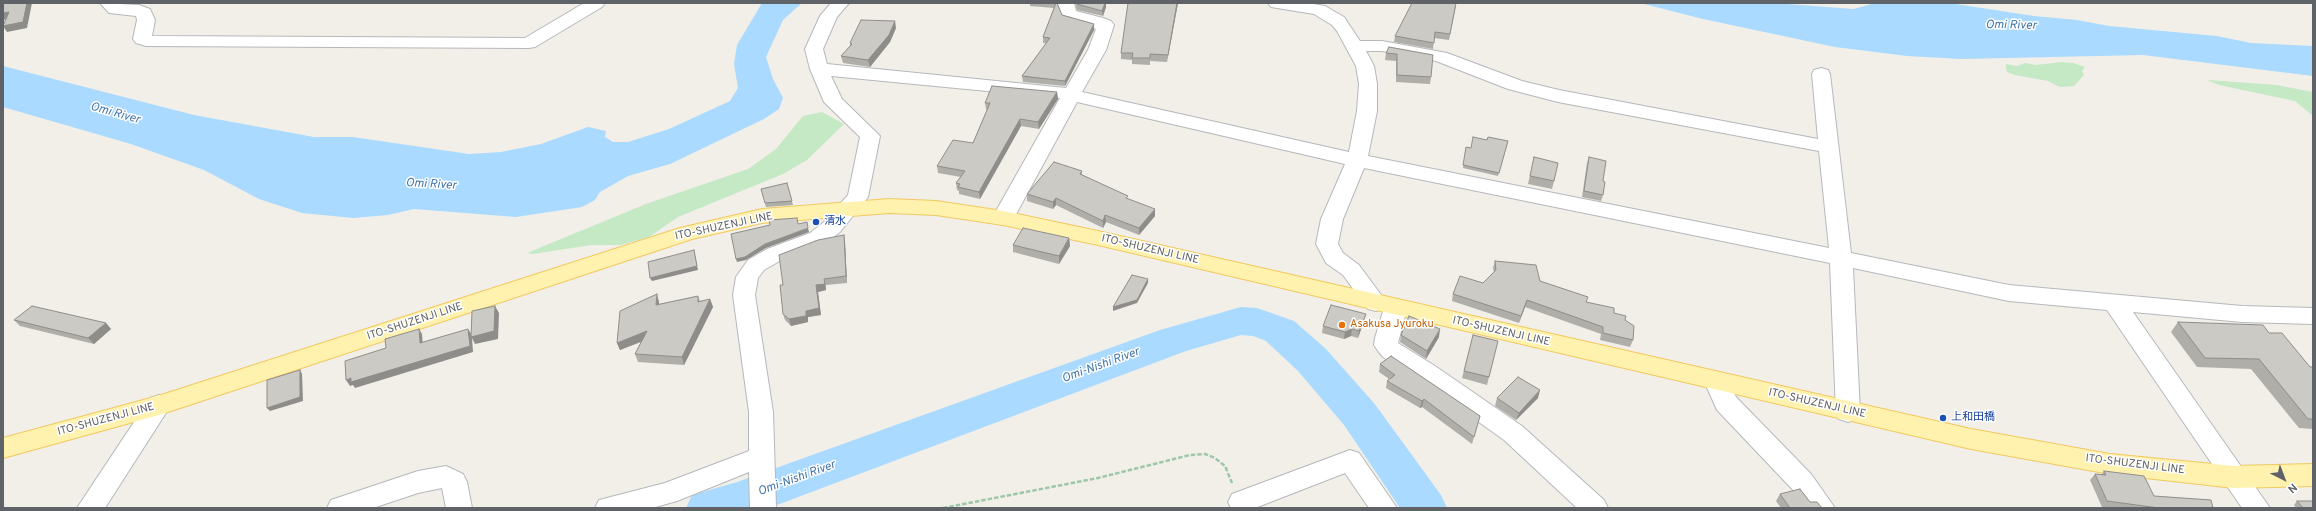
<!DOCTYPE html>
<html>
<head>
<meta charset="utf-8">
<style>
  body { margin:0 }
  #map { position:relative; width:2316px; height:511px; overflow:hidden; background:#f1efe8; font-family:Overpass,sans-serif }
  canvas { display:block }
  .frame { position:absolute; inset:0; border:4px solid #5f6368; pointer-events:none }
  .north { position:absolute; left:2264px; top:459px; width:40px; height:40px; -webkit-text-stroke:3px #fff; paint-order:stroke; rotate:138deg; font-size:11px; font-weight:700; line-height:16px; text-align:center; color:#5f6368 }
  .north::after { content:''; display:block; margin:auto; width:14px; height:18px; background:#5f6368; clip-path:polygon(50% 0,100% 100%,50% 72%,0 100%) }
</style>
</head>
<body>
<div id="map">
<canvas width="2316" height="511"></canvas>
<div class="frame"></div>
<div class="north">N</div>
</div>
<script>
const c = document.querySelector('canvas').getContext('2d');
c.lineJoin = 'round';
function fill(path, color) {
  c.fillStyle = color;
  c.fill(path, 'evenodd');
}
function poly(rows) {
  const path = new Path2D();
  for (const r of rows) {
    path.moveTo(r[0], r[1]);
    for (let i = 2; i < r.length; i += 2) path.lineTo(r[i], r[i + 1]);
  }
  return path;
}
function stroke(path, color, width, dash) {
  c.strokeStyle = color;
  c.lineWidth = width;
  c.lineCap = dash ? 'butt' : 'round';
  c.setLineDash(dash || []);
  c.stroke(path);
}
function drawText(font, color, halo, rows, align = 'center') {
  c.font = font + ' Overpass,"Noto Sans JP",sans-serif';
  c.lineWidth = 3;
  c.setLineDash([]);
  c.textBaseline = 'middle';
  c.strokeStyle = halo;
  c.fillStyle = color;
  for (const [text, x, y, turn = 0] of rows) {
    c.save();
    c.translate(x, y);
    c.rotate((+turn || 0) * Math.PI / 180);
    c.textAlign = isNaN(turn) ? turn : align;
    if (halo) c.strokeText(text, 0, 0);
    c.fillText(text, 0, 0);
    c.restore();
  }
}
fill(poly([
  [2061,62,2073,63,2085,67,2082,71,2084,75,2074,86,2060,87,2048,81,2015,75,2007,72,2006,68,2006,64,2017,66,2025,63,2036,65],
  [2207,80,2277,85,2313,92,2313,116,2295,101,2219,85],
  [822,112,844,124,807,160,783,174,678,217,649,237,620,245,591,245,533,254,527,253,646,204,748,169,776,149,803,116]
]), '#c5e8c5');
fill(poly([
  [762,3,802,3,783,20,766,57,773,79,783,98,779,109,764,119,670,164,628,176,600,192,595,200,582,207,516,217,414,209,388,215,353,218,302,213,259,199,204,170,131,144,3,107,3,66,194,115,314,137,353,137,469,154,501,152,541,144,588,127,606,131,605,137,613,142,628,142,669,129,730,101,738,88,734,64,737,45],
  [1640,3,1774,3,1854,9,1875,3,1949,3,2034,16,2077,20,2109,26,2217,36,2251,43,2313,46,2313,76,2143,55,1961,59,1907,56,1835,47,1703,19]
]), '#aadaff');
fill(poly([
  [1241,307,1257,308,1294,321,1326,349,1374,403,1441,495,1447,508,1400,508,1344,425,1298,371,1266,341,1253,336,1241,335,1186,351,769,508,686,508,692,495,737,482,1160,330,1241,307]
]), '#aadaff');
const minor = poly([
  [100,3,139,5,150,9,155,20,152,36,525,38,584,3,605,3,602,7,535,47,529,48,146,46,136,43,133,39,137,20,136,16,109,13,100,3],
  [831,3,849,3,837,17,823,49,827,64,1066,88,1088,50,1096,29,1063,19,1056,3,1074,3,1076,11,1103,18,1111,21,1114,25,1106,50,1082,92,1349,152,1357,111,1359,84,1356,66,1337,31,1332,25,1314,14,1271,7,1268,3,1308,3,1325,6,1344,17,1360,41,1382,41,1447,53,1522,81,1559,90,1818,139,1812,74,1814,70,1821,68,1828,70,1830,74,1851,253,2009,285,2242,306,2313,308,2313,324,2242,322,2133,312,2270,508,2242,508,2107,310,2009,301,1853,268,1860,412,1857,419,1848,422,1839,419,1836,412,1830,263,1364,168,1343,219,1338,244,1343,253,1359,265,1387,303,1396,300,1404,302,1407,308,1398,343,1435,366,1522,426,1604,500,1608,508,1577,508,1504,440,1417,378,1383,357,1378,351,1374,345,1375,338,1384,308,1376,311,1368,309,1343,275,1326,263,1316,244,1321,219,1345,164,1077,102,1014,218,1011,223,1003,225,995,223,992,218,1060,98,831,76,842,99,880,136,868,197,840,232,826,243,783,259,764,270,758,278,755,295,773,412,776,508,750,508,749,472,677,501,652,508,595,508,599,500,665,483,749,451,749,412,733,295,736,277,748,260,767,249,810,233,824,222,848,195,860,137,824,102,810,69,805,49,820,16,831,3],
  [1366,51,1382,51,1436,61,1508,89,1558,102,1819,151,1829,248,1368,156,1377,111,1377,84,1374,66,1366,51],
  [1716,372,1725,375,1736,397,1811,474,1835,508,1807,508,1793,490,1717,410,1704,381,1707,375,1716,372],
  [159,395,168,398,171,405,105,508,77,508,150,398,159,395],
  [1350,450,1359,453,1397,508,1369,508,1345,473,1255,508,1231,508,1228,502,1232,494,1350,450],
  [446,466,463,474,467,482,472,508,446,508,442,488,418,493,373,508,327,508,331,500,418,471,446,466]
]);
const major = poly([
  [889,199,936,201,1003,211,1098,231,1971,429,2110,454,2234,466,2313,464,2313,486,2234,488,2110,474,1971,449,1098,245,1003,225,936,215,889,213,762,223,692,239,159,415,3,458,3,438,158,396,680,228,762,209,889,199]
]);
stroke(minor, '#b5b8bc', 2);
stroke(major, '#f2c960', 2);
stroke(poly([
  [943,508,1098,478,1190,455,1205,454,1215,458,1225,466,1232,483]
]), '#9cc7a9', 2.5, [4.5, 2]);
fill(minor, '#fff');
fill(major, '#fff2af');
fill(poly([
  [1030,3,1057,3,1062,15,1094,24,1094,30,1065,86,1023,82,1022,76,1046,43,1043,43,1043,37,1054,8,1030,6],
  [1075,3,1106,3,1106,7,1103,16,1077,10],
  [1178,3,1167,62,1150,61,1150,65,1132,64,1132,60,1121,59,1121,53],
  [1456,6,1449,40,1434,38,1433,49,1394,42,1395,36],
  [896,28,890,42,870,67,843,63,841,56,850,46,850,43],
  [1389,47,1431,77,1430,84,1396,82,1396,61,1385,60,1386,53],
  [1057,92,1058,99,1039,129,1021,126,980,199,959,194,959,191,957,190,956,183,961,177,938,173,937,166,973,143,987,110,986,109,985,103],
  [1487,140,1508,141,1498,176,1463,168,1466,147,1471,148],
  [1534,157,1554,181,1552,189,1528,184],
  [1589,157,1603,195,1601,201,1582,197,1587,163],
  [1082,171,1082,175,1129,200,1155,216,1139,235,1106,222,1103,228,1056,205,1053,209,1027,201,1027,194],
  [787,183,793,205,766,207,761,189],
  [844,235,845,242,847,283,826,285,826,290,818,292,821,315,808,317,808,322,791,326,785,320,783,314,783,285],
  [1069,238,1070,246,1059,264,1013,252,1013,245],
  [1495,261,1587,302,1614,313,1625,320,1633,340,1630,347,1600,340,1601,334,1525,307,1519,323,1452,301,1453,294,1483,283,1494,273,1493,268],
  [698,296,700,301,710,299,713,307,684,365,638,362,635,354,641,342,620,350,617,343,659,302,659,304],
  [14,320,106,323,111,329,94,344,20,326],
  [1364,321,1358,338,1351,336,1344,339,1322,333,1323,326],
  [2178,322,2269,333,2310,367,2313,367,2313,429,2299,428,2251,369,2197,367,2171,332],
  [1401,335,1439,337,1426,359,1400,342],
  [1473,335,1498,341,1487,385,1462,378],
  [1380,364,1480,416,1472,444,1422,407,1420,408,1386,388,1387,381,1389,379,1379,372],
  [1497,398,1538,398,1516,420,1495,406],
  [2104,471,2154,496,2213,508,2108,508,2102,507,2090,480,2095,474,2102,474],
  [1780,494,1810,502,1822,508,1781,508,1776,501],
  [2297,501,2313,508,2296,508,2294,505]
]), '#afaea9');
fill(poly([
  [27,3,32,3,27,28,7,32,3,26],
  [1105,3,1106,3,1106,7,1103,16,1102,11],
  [1177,3,1178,3,1167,62,1168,55],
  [9,12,13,18,3,20,3,13],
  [895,21,896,28,890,42,870,67,868,60],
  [1094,24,1094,30,1065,86,1065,81],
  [1057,92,1058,99,1039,129,1038,122],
  [1020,119,1021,126,980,199,979,192],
  [1056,198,1056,205,1053,209,1053,202],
  [1155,209,1155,216,1139,235,1139,228],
  [1105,215,1106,222,1103,228,1103,221],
  [808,228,809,232,766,248,746,260,737,262,736,259,765,244],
  [844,235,845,242,847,283,846,276],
  [1069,238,1070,246,1059,264,1059,256],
  [694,250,698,270,652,281,650,278],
  [824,279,826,290,818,292,821,315,808,317,808,322,791,326,789,319,806,311,816,285],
  [1148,279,1148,283,1137,303,1113,311,1113,307],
  [657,294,659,302,659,312,656,305],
  [710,299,713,307,684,365,682,357],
  [1527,300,1525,307,1519,323,1521,316],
  [495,306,499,313,498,339,475,344,472,338,473,352,355,388,353,385,350,386,346,380,468,329,472,335],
  [1366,314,1364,321,1358,338,1359,331],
  [106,323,111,329,94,344,88,338],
  [419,329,422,334,423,348,420,343],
  [1352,329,1351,336,1344,339,1345,332],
  [1440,329,1439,337,1426,359,1427,351],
  [647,331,650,338,620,350,617,343],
  [300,370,302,374,303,401,270,411,267,408],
  [1540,390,1538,398,1516,420,1519,413],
  [1424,399,1422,407,1420,408,1422,401]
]), '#8f8d8a');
const building = poly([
  [3,3,27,3,23,22,3,26,9,12,3,13,3,3],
  [1056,3,1057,3,1062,15,1094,24,1065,81,1022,76,1050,38,1043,37,1056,3],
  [1077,3,1105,3,1102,11,1077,4,1077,3],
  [1128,3,1177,3,1168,55,1150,54,1150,58,1132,58,1133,53,1121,53,1128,3],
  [1412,3,1456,3,1450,34,1435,32,1434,43,1395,36,1412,3],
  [861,20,895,21,889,35,868,60,841,56,852,44,850,43,861,20],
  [1389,47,1433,55,1431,77,1397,75,1397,54,1386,53,1389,47],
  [992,86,1057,92,1038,122,1020,119,979,192,958,187,960,184,956,183,965,171,937,166,953,140,973,143,990,103,985,103,992,86],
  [1473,137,1487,140,1488,137,1508,141,1499,173,1463,165,1466,147,1471,148,1473,137],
  [1534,157,1558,163,1554,181,1530,176,1534,157],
  [1589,157,1606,161,1603,181,1605,182,1603,195,1584,191,1589,157],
  [1054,162,1082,171,1080,174,1128,196,1126,198,1155,209,1139,228,1105,215,1103,221,1056,198,1053,202,1027,194,1054,162],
  [787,183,792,201,765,203,761,189,787,183],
  [797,218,798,224,807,222,808,228,765,244,745,257,736,259,731,234,770,225,769,220,797,218],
  [1023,228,1069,238,1059,256,1013,245,1023,228],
  [844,235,846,276,824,279,825,284,816,285,819,308,806,311,806,316,789,319,783,314,780,285,783,285,779,255,818,240,844,235],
  [694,250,697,266,650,278,648,262,694,250],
  [1495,261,1536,265,1540,281,1588,297,1586,302,1614,308,1614,313,1626,316,1625,320,1634,326,1633,340,1603,333,1603,327,1527,300,1521,316,1453,294,1460,276,1483,283,1496,270,1495,261],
  [1132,275,1148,279,1137,300,1113,307,1132,275],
  [657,294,656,305,698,296,698,302,710,299,682,357,635,354,647,331,617,343,620,311,657,294],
  [1331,305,1366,314,1359,331,1352,329,1345,332,1323,326,1331,305],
  [32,306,106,323,88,338,14,320,32,306],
  [495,306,494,331,471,337,472,311,495,306],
  [1409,316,1440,329,1427,351,1401,335,1409,316],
  [2178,322,2263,325,2269,333,2282,333,2310,367,2313,367,2313,419,2308,419,2259,359,2205,358,2178,322],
  [419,329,420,343,468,329,470,346,351,382,351,378,346,380,345,361,386,348,385,339,419,329],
  [1473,335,1498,341,1489,377,1464,371,1473,335],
  [1391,356,1480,416,1474,437,1424,399,1422,401,1387,381,1395,375,1380,364,1391,356],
  [300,370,300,397,267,408,267,380,300,370],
  [1518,377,1540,390,1519,413,1497,398,1518,377],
  [2104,471,2144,476,2154,496,2211,500,2213,508,2159,508,2107,501,2095,474,2106,475,2104,471],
  [1800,489,1810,502,1817,502,1822,508,1790,508,1780,494,1800,489],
  [2297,501,2313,501,2313,508,2303,508,2297,501]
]);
fill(building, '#cccac5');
stroke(building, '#8f8d8a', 1);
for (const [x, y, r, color] of [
  [816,222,4,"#1a4fb4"],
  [1342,325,4,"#e8710a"],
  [1943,418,4,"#1a4fb4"]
]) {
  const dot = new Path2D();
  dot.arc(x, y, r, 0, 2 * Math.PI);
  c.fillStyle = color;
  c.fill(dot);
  stroke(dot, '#fff', 1.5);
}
drawText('11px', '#164399', '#fff', [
  ["清水",824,222],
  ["上和田橋",1951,418]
], 'left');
drawText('11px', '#5f6368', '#fff', [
  ["ITO-SHUZENJI LINE",724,227,-12],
  ["ITO-SHUZENJI LINE",1150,250,13],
  ["ITO-SHUZENJI LINE",415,322,-18],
  ["ITO-SHUZENJI LINE",1501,332,13],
  ["ITO-SHUZENJI LINE",1817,404,13],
  ["ITO-SHUZENJI LINE",106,420,-15],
  ["ITO-SHUZENJI LINE",2135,465,7]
]);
drawText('11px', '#c56008', '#fff', [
  ["Asakusa Jyuroku",1350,325]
], 'left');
drawText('italic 12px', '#4174aa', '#fff', [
  ["Omi River",2011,26,1],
  ["Omi River",115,114,16],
  ["Omi River",431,185,3],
  ["Omi-Nishi River",1101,366,-20],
  ["Omi-Nishi River",797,479,-20]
]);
</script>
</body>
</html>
